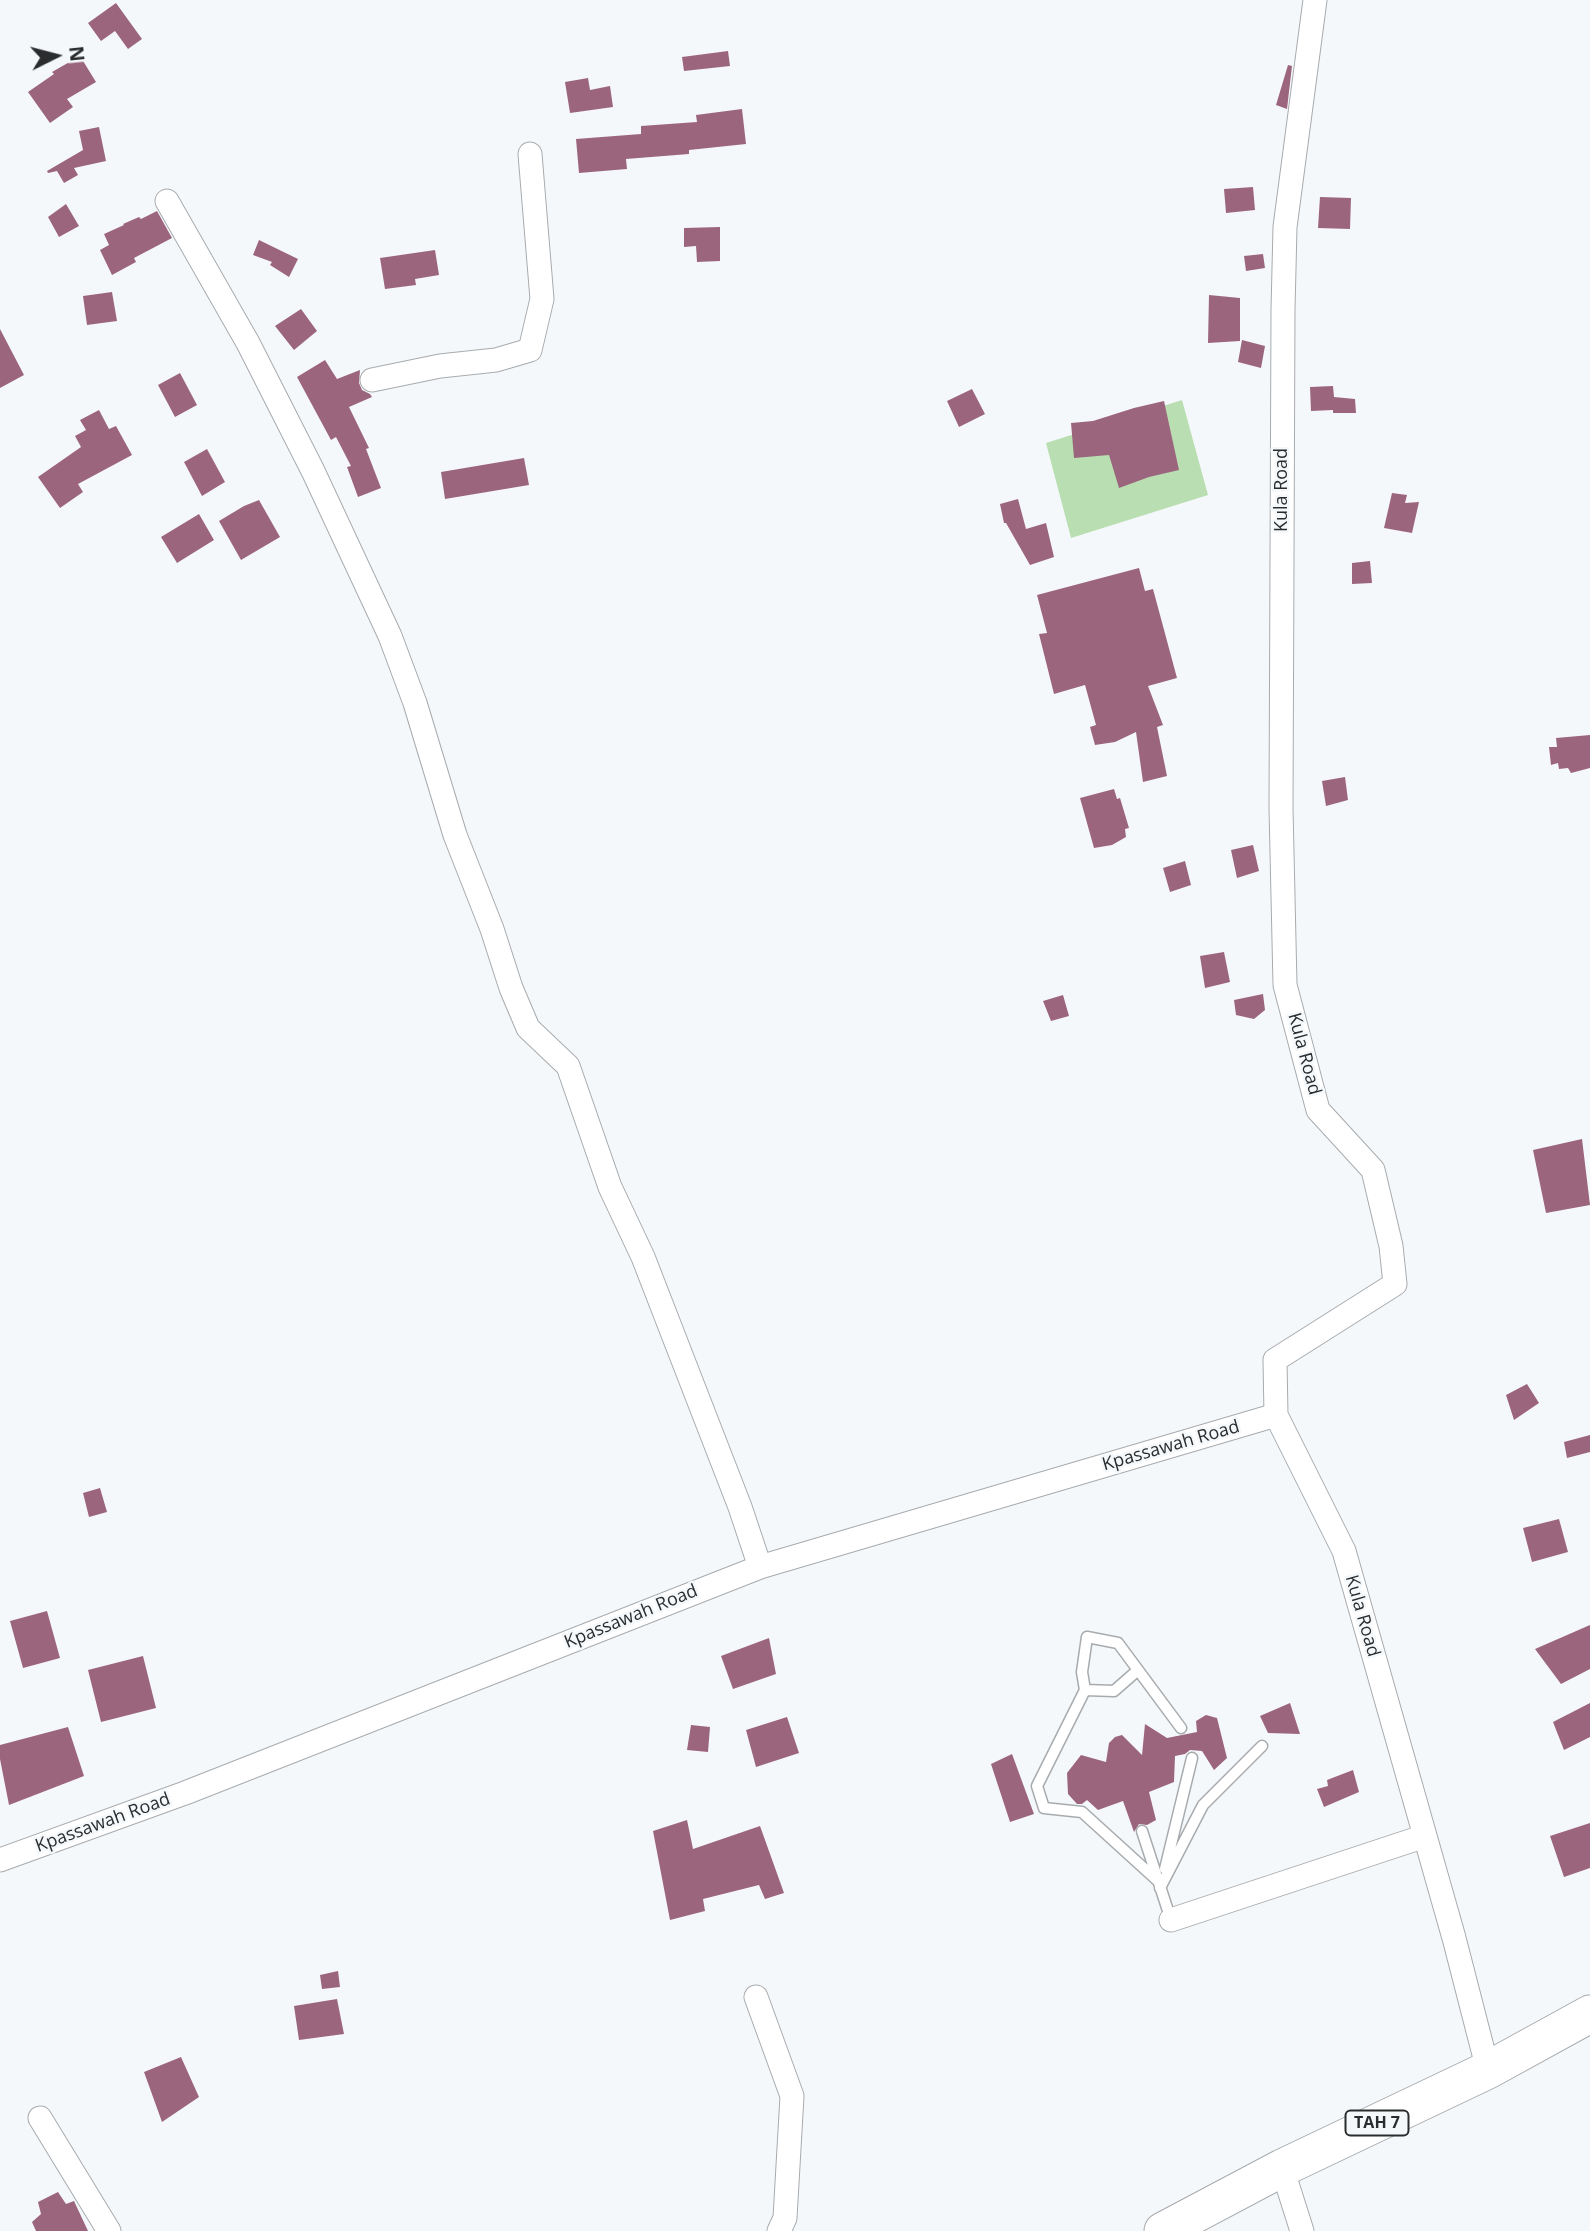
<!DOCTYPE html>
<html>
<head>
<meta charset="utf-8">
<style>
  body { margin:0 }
  #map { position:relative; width:1590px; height:2231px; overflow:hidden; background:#f5f8fb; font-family:"Open Sans",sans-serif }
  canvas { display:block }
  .north { position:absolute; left:21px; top:21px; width:70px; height:70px; -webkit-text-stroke:5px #f5f8fb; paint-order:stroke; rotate:84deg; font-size:19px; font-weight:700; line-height:28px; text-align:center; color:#2a2c2d }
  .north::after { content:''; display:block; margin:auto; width:24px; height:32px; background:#2a2c2d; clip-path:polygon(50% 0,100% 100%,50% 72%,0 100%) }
</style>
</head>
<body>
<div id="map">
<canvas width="1590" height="2231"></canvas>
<div class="north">N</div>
</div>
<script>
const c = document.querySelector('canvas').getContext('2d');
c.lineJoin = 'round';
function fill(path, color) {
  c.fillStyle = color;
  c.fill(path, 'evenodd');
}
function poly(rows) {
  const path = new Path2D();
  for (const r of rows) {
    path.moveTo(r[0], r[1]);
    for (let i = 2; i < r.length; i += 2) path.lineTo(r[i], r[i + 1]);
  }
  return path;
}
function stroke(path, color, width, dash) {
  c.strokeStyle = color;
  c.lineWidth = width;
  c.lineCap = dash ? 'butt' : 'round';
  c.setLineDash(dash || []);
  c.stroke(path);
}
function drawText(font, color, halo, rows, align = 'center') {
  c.font = font + ' "Open Sans",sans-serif';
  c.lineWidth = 5;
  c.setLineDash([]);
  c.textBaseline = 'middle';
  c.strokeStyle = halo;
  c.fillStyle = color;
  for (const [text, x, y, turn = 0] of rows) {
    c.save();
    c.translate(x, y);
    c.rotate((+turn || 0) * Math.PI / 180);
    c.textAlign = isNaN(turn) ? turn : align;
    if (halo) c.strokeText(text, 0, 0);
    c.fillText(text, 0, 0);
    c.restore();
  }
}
fill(poly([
  [1182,400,1208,495,1071,538,1046,443]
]), '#b9deb1');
fill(poly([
  [116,3,142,39,128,49,115,31,101,41,88,23],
  [728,51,730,66,684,71,682,57],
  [80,56,96,82,67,99,73,107,50,123,28,92,54,74,52,72],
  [1288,65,1292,66,1287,109,1276,105],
  [588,78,590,90,610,86,613,107,570,113,565,82],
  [742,109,746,144,689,150,689,154,626,159,627,169,579,173,576,139,641,134,641,126,697,122,696,115],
  [99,127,106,161,74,168,78,175,64,183,57,171,48,173,47,171,83,150,79,131],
  [1253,187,1255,210,1226,213,1224,189],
  [1320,197,1351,198,1350,229,1318,228],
  [66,204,79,226,59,237,48,217],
  [157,211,172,238,134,258,136,262,112,275,100,250,109,245,104,234,124,225,123,224,139,217,141,219],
  [720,227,720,261,697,262,696,246,684,247,684,228],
  [259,240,298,259,289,277,270,265,272,262,253,255],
  [435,250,439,275,415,279,416,285,385,289,380,258],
  [1263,254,1265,268,1246,271,1244,256],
  [112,292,117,321,87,325,83,296],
  [1209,295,1240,298,1240,341,1208,343],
  [301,309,317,331,294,350,275,326],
  [0,329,24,375,0,388],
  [1242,340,1265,346,1261,368,1238,362],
  [325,360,337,379,360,370,359,383,362,390,370,394,372,397,349,407,369,448,366,449,381,488,358,497,347,467,351,466,336,437,331,440,297,377],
  [180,373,197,405,175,417,158,385],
  [1333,386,1334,397,1355,399,1356,413,1333,413,1333,410,1311,411,1310,387],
  [972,389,985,414,959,427,947,401],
  [1164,401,1179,470,1149,477,1119,488,1109,455,1074,458,1071,423,1093,421,1134,408],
  [99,410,109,429,116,426,132,455,78,484,83,492,60,508,38,477,81,447,75,436,86,430,80,420],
  [207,449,225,482,202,496,184,462],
  [524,458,529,485,445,499,441,472],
  [1392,493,1407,495,1405,503,1419,502,1412,533,1384,528],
  [1018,499,1026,529,1046,523,1054,557,1030,565,1006,523,1004,523,1000,504],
  [259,500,280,537,241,560,219,521,244,506],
  [199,514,214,540,177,563,161,537],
  [1370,561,1372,583,1352,584,1352,563],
  [1139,568,1145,591,1153,589,1177,678,1148,686,1163,725,1157,727,1167,776,1143,782,1136,732,1115,742,1095,745,1090,727,1096,725,1085,685,1054,694,1039,634,1047,633,1037,595],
  [1590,735,1590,768,1571,773,1568,768,1559,769,1558,763,1551,765,1549,747,1557,747,1556,738],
  [1345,777,1348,800,1326,806,1322,781],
  [1114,789,1117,799,1120,798,1129,828,1125,829,1126,837,1112,845,1094,848,1080,798],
  [1253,845,1259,871,1237,878,1231,850],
  [1185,861,1191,885,1170,892,1163,868],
  [1224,952,1230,982,1205,988,1200,956],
  [1263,994,1265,1010,1254,1019,1236,1015,1234,1000],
  [1063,995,1069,1016,1051,1021,1043,1001],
  [1582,1139,1590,1205,1546,1213,1533,1150],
  [1527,1384,1539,1403,1514,1420,1506,1395],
  [1590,1435,1590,1452,1567,1458,1564,1442],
  [100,1488,107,1512,89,1517,83,1493],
  [1559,1519,1568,1552,1532,1562,1523,1528],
  [47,1611,60,1658,23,1668,10,1621],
  [1590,1625,1590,1669,1561,1684,1535,1649],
  [769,1638,776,1674,733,1689,721,1656],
  [143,1656,156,1708,101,1722,88,1670],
  [1290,1703,1300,1734,1268,1733,1260,1716],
  [1590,1703,1590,1737,1564,1750,1553,1722],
  [1206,1715,1217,1718,1227,1758,1214,1770,1202,1751,1190,1750,1185,1754,1175,1756,1174,1782,1149,1792,1156,1820,1147,1825,1139,1824,1134,1832,1123,1801,1098,1810,1087,1800,1082,1804,1077,1804,1068,1794,1067,1773,1081,1755,1106,1762,1109,1743,1115,1737,1122,1735,1142,1755,1145,1724,1167,1738,1197,1732,1196,1721],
  [787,1717,799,1753,756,1767,746,1730],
  [691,1725,710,1727,708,1752,687,1750],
  [68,1727,84,1776,9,1805,0,1759,0,1745],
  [1012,1754,1034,1814,1010,1822,991,1764],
  [1353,1770,1359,1792,1324,1807,1317,1789,1328,1786,1327,1780],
  [687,1820,693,1849,760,1826,784,1893,765,1899,759,1885,703,1899,705,1911,670,1920,653,1831],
  [1590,1823,1590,1868,1564,1877,1550,1836],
  [338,1971,340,1987,322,1989,320,1975],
  [337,1999,344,2034,299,2040,294,2006],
  [181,2057,199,2097,162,2122,144,2072],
  [58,2192,66,2204,74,2201,88,2231,36,2231,32,2222,41,2214,38,2202]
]), '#9c657e');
const service = poly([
  [1085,1690,1114,1691,1138,1670],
  [1142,1831,1171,1920],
  [1165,1869,1192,1758],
  [1158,1881,1082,1812,1044,1808,1037,1786,1085,1690,1082,1672,1087,1637,1118,1643,1181,1728],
  [1160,1888,1203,1805,1262,1746]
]);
const minor = poly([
  [1315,0,1285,227,1283,310,1281,808,1285,985,1318,1110,1373,1170,1391,1246,1395,1284,1275,1360,1276,1415,1344,1551,1454,1938,1488,2070],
  [167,201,248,343,313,471,390,636,415,703,455,835,492,929,511,988,528,1028,568,1066,610,1187,643,1257,740,1507,760,1567],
  [372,380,440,366,496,360,530,350,542,299,530,154],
  [0,1860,185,1793,760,1567,1276,1415],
  [1171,1920,1425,1836],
  [756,1997,792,2096,785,2218,779,2231],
  [40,2118,109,2231],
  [1282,2168,1302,2231]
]);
const trunk = poly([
  [1163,2231,1282,2168,1488,2070,1590,2014]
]);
stroke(service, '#a8abae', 13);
stroke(minor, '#a8abae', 25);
stroke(trunk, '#a8abae', 39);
stroke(service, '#fff', 10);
stroke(minor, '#fff', 23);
stroke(trunk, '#fff', 37);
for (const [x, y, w] of [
  [1377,2123,63]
]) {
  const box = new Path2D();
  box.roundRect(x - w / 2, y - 12.5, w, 25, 5);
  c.fillStyle = '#f5f8fb';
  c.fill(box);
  stroke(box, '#2a2c2d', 2);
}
drawText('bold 16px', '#2a2c2d', null, [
  ["TAH 7",1377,2123]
]);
drawText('18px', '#2a2c2d', '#f5f8fb', [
  ["Kula Road",1282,490,-90],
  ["Kula Road",1304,1054,75],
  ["Kpassawah Road",1171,1446,-16],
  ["Kula Road",1362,1616,74],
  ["Kpassawah Road",631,1617,-22],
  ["Kpassawah Road",103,1823,-20]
]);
</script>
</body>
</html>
